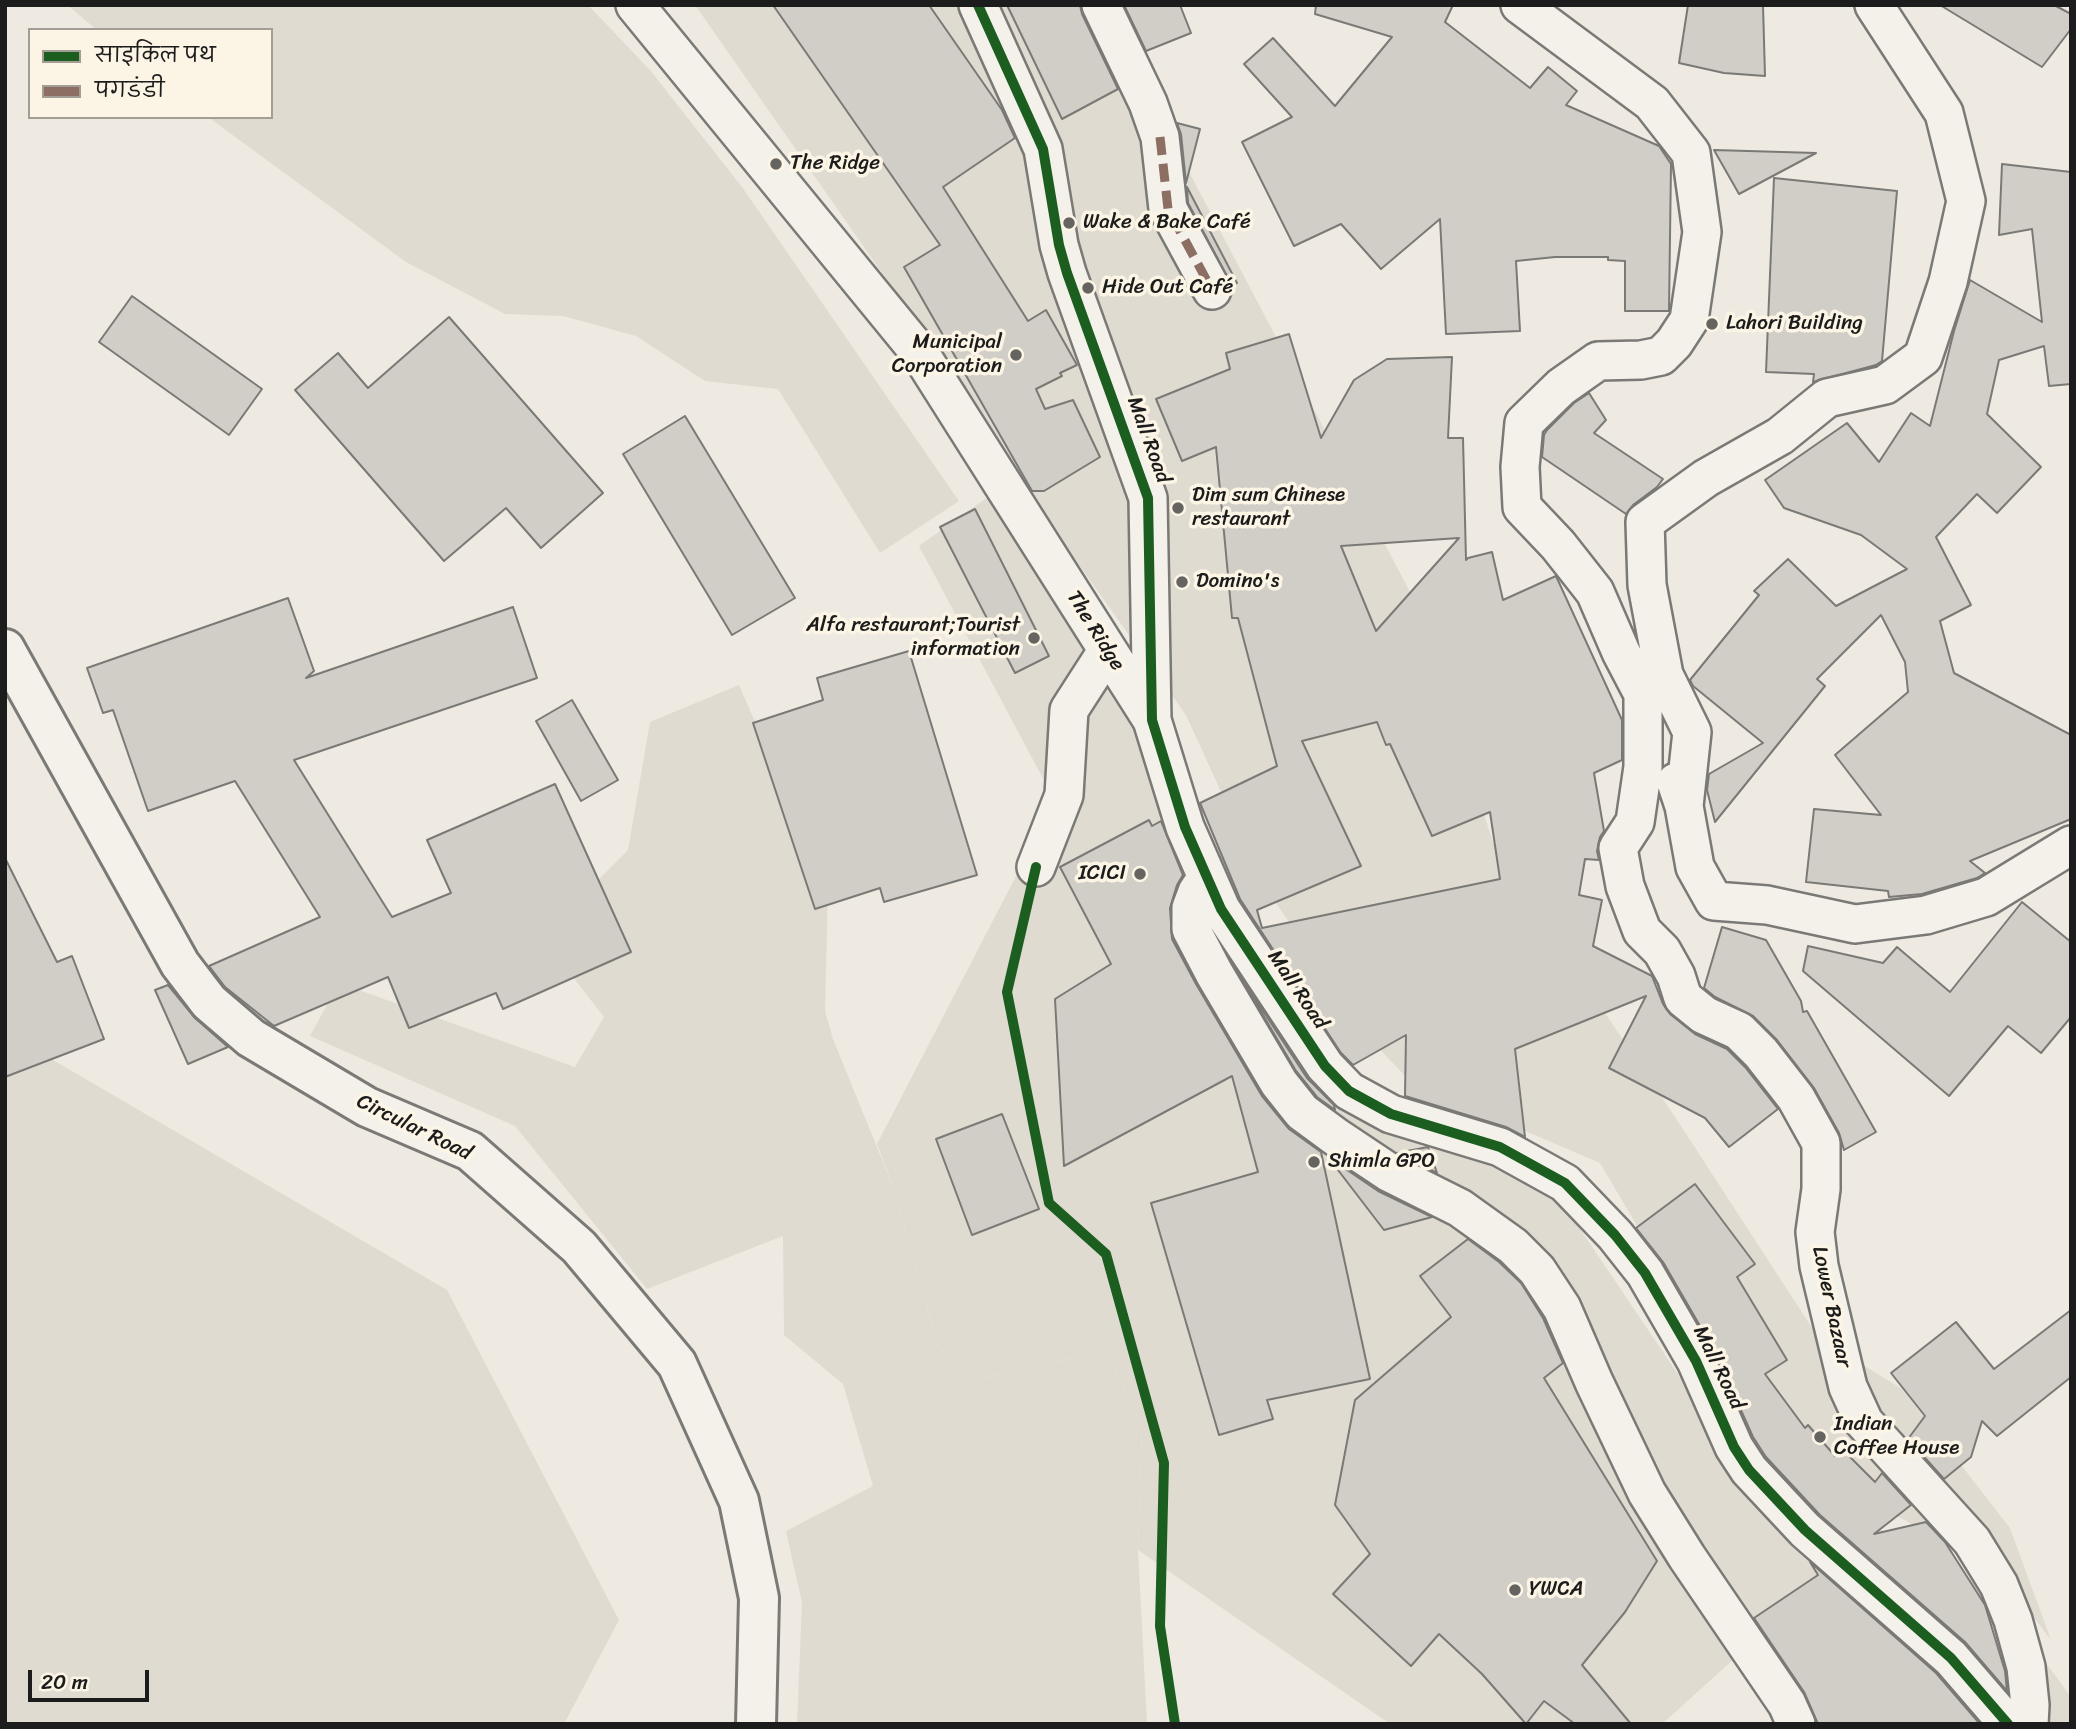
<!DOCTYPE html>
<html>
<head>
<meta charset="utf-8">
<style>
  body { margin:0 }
  #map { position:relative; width:2076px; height:1729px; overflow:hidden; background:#eeeae2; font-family:Sriracha,"Playpen Sans Deva",sans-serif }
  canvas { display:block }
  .frame { position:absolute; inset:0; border:7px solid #1c1c1c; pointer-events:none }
  .legend { position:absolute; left:28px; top:28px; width:245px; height:91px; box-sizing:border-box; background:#fcf5e5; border:2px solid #a29e95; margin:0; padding:9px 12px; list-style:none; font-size:21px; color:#1c1c1c }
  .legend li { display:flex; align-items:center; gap:14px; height:35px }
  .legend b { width:35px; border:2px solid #a29e95 }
  .scale { position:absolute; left:28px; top:1670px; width:121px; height:32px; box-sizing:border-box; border:4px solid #1c1c1c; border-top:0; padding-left:9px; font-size:21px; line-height:24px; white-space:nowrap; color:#1c1c1c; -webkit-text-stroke:5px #fcf5e5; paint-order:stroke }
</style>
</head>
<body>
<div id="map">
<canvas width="2076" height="1729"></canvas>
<div class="frame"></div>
<ul class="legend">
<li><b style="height:9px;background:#1b5e20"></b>साइकिल पथ</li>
<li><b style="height:9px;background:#8d6e63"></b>पगडंडी</li>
</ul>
<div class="scale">20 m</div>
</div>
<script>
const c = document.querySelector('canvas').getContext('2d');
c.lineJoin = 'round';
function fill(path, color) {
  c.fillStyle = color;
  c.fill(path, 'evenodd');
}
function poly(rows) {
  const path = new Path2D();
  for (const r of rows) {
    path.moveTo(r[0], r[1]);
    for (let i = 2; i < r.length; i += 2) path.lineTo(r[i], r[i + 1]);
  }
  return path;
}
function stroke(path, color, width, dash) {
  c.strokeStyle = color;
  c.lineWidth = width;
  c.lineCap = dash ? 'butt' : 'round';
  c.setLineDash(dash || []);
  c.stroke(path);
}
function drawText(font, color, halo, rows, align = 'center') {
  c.font = font + ' Sriracha,sans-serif';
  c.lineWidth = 7;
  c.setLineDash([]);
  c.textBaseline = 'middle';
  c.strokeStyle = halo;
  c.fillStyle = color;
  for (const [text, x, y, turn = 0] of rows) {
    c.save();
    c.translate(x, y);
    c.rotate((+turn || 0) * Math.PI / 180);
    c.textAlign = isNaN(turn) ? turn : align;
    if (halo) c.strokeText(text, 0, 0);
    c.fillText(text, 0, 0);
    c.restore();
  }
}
fill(poly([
  [695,5,1107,5,1186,166,1409,590,1496,851,1679,1123,1818,1337,1902,1389,2010,1528,2051,1640,2000,1573,1765,1443,1600,1163,1411,1082,1366,1035,1263,884,1186,715,1042,513,873,260],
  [992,494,1146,748,1225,909,1383,1105,1553,1189,1757,1491,1897,1535,1995,1594,2071,1697,2071,1724,1862,1724,1786,1612,1662,1724,1390,1724,1138,1550,1142,1425,1106,1351,982,1378,938,1347,894,1189,877,1144,1055,801,919,546]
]), '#e0dbd0');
fill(poly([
  [67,5,588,5,650,70,742,187,959,501,880,553,778,389,705,381,636,336,563,316,505,314,406,262,208,117,271,117,271,30,97,30],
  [739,685,828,890,825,1011,833,1039,894,1189,938,1347,982,1378,1106,1351,1142,1425,1138,1550,1147,1724,797,1724,802,1603,786,1531,873,1486,843,1384,784,1335,783,1236,647,1289,515,1126,310,1036,339,983,575,1067,604,1017,565,967,583,895,628,850,650,722],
  [5,1032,447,1290,619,1620,564,1724,5,1724]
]), '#dfdbd0');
const building = poly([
  [773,5,929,5,1002,110,1015,138,943,187,1028,321,1046,310,1077,365,1060,373,1062,376,1036,389,1045,409,1073,400,1100,457,1044,491,1032,491,904,267,940,245,773,5],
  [1007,5,1080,5,1082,14,1118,89,1062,119,1007,5],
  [1124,5,1180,5,1191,33,1146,51,1124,5],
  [1316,5,1453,5,1445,22,1530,88,1548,67,1577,91,1566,105,1659,146,1671,164,1669,311,1625,311,1625,261,1608,260,1608,257,1555,257,1516,261,1520,331,1446,334,1440,219,1381,269,1341,224,1294,246,1242,142,1292,117,1244,64,1273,38,1335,106,1392,37,1315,14,1316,5],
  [1688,5,1763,5,1765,76,1724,73,1679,63,1688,5],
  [1940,5,2054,5,2071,14,2071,29,2042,67,1940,5],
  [1177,123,1200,129,1186,183,1181,134,1177,123],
  [1714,150,1816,153,1739,194,1714,150],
  [2002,164,2071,172,2071,384,2049,386,2044,346,1999,360,1987,414,2041,467,1997,513,1977,494,1936,537,1971,605,1940,621,1954,673,2071,735,2071,819,1970,861,1985,873,1977,878,1922,894,1889,897,1888,891,1806,882,1814,809,1881,815,1835,755,1908,692,1905,662,1881,615,1817,679,1825,686,1715,822,1707,790,1709,774,1763,743,1693,686,1690,680,1759,595,1754,591,1788,559,1836,606,1907,569,1861,535,1784,508,1765,480,1847,423,1879,462,1911,413,1930,426,1954,331,1970,280,2042,322,2032,229,1999,235,2002,164],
  [1774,178,1897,191,1882,361,1876,365,1813,382,1814,374,1766,372,1774,178],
  [1187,187,1237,283,1232,286,1188,203,1187,187],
  [132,296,262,389,229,435,99,342,132,296],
  [449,317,603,493,541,548,506,508,444,561,295,390,338,353,368,388,449,317],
  [1289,334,1321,438,1354,380,1387,359,1452,357,1448,438,1463,438,1466,560,1468,558,1492,552,1503,600,1556,576,1622,720,1622,760,1594,773,1604,831,1600,837,1597,851,1599,860,1585,859,1579,895,1602,900,1593,946,1652,976,1663,1004,1670,1014,1695,1034,1727,1049,1745,1067,1778,1109,1729,1147,1705,1118,1609,1068,1646,996,1515,1049,1525,1137,1506,1127,1405,1096,1406,1035,1353,1065,1341,1053,1240,899,1200,803,1277,766,1238,618,1232,618,1216,447,1182,461,1156,399,1230,369,1226,353,1289,334],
  [1459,538,1376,631,1341,546,1459,538],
  [1377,722,1386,745,1390,744,1432,836,1490,812,1500,879,1262,928,1257,910,1361,866,1302,741,1377,722],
  [1589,393,1606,420,1594,433,1663,479,1657,487,1633,505,1626,514,1542,457,1544,435,1547,430,1574,403,1589,393],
  [685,416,795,598,732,635,623,454,685,416],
  [975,509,1049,656,1015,673,940,527,975,509],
  [288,598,314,671,306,678,513,607,537,678,294,760,392,917,451,893,427,840,555,784,631,952,503,1009,496,993,409,1028,388,977,274,1026,225,987,209,966,320,917,235,781,148,811,113,710,103,713,87,668,288,598],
  [909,651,977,875,884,902,880,888,815,909,753,723,823,700,817,678,909,651],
  [572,700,618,780,581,801,536,721,572,700],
  [1149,820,1152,826,1161,821,1183,875,1177,885,1170,908,1172,939,1196,984,1262,1096,1289,1129,1321,1152,1370,1379,1267,1400,1273,1419,1219,1435,1151,1203,1258,1172,1232,1076,1064,1166,1055,999,1111,964,1060,867,1149,820],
  [5,858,57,962,72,956,104,1039,5,1077,5,858],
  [2022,902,2071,942,2071,1017,2041,1053,2008,1026,1949,1096,1803,971,1808,946,1883,963,1897,947,1950,992,2022,902],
  [1722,927,1766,940,1801,1001,1803,1012,1807,1011,1876,1132,1844,1150,1839,1133,1814,1088,1777,1040,1753,1016,1715,997,1704,988,1722,927],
  [1240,976,1307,1078,1334,1105,1335,1110,1317,1097,1296,1071,1240,976],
  [168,985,195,1018,228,1047,188,1064,155,990,168,985],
  [1002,1114,1039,1209,972,1235,936,1139,1002,1114],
  [1428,1147,1437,1173,1397,1153,1428,1147],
  [1328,1157,1378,1191,1432,1217,1384,1230,1328,1157],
  [1695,1184,1755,1264,1737,1277,1787,1360,1765,1374,1805,1428,1808,1425,1835,1456,1842,1449,1875,1482,1882,1473,1911,1505,1874,1534,1926,1522,1945,1542,1985,1605,2005,1671,2007,1691,1965,1642,1820,1515,1766,1457,1753,1437,1714,1350,1663,1262,1636,1228,1695,1184],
  [1468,1239,1499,1262,1521,1283,1543,1318,1563,1363,1544,1378,1657,1561,1625,1612,1582,1665,1631,1724,1575,1724,1544,1701,1526,1724,1482,1674,1439,1634,1411,1666,1333,1594,1370,1554,1335,1505,1355,1400,1451,1317,1420,1276,1468,1239],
  [2071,1310,2071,1377,1997,1436,1982,1421,1971,1457,1944,1479,1908,1439,1925,1416,1891,1373,1956,1322,1994,1369,2071,1310],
  [1810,1562,1936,1673,1980,1724,1818,1724,1804,1692,1754,1618,1818,1575,1810,1562]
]);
fill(building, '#d1cec8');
stroke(building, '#7a7975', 2);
const street = poly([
  [635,5,919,352,1152,720],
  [978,5,1043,149,1059,245,1067,273,1148,498,1152,720,1185,827,1221,909,1325,1066,1349,1091,1391,1114,1500,1147,1565,1183,1615,1235,1645,1273,1696,1361,1734,1447,1749,1470,1805,1530,1951,1658,2008,1724],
  [1101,5,1148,103,1160,137,1168,209,1212,290],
  [1520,5,1652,103,1691,153,1702,232,1689,320,1674,343,1661,356,1641,360,1598,361,1561,387,1524,423,1520,467,1522,507,1558,545,1595,592,1621,652,1643,694,1643,767,1635,822,1618,848,1625,886,1642,931,1662,951,1676,976,1683,998,1704,1015,1739,1031,1761,1053,1796,1098,1821,1143,1821,1189,1815,1232,1819,1266,1848,1387,1864,1422,1972,1541,1999,1585,2013,1620,2026,1667,2030,1705,2029,1724],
  [1676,782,1684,806,1695,867,1714,901,1767,905,1855,924,1926,915,1986,897,2071,845],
  [1684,806,1692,732,1664,675,1647,585,1645,522,1706,478,1780,436,1827,398,1885,385,1923,357,1948,282,1966,201,1944,113,1874,5],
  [1036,867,1064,795,1069,710,1107,651],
  [1207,877,1197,892,1191,908,1191,929,1214,973,1279,1083,1302,1112,1336,1137,1390,1173,1460,1208,1513,1246,1537,1270,1562,1308,1594,1382,1647,1493,1687,1557,1787,1704,1796,1724]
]);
const primary = poly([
  [5,649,180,964,209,1002,251,1038,367,1107,470,1151,579,1247,677,1364,739,1501,759,1598,756,1724]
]);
stroke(street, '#7a7975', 42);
stroke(primary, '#7a7975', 44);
stroke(street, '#f4f1ea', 37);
stroke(primary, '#f4f1ea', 38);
stroke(poly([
  [1160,137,1168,209,1212,290]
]), '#8d6e63', 9, [18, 9]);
stroke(poly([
  [978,5,1043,149,1059,245,1067,273,1148,498,1152,720,1185,827,1221,909,1325,1066,1349,1091,1391,1114,1500,1147,1565,1183,1615,1235,1645,1273,1696,1361,1734,1447,1749,1470,1805,1530,1951,1658,2008,1724],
  [1036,867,1007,992,1049,1203,1106,1254,1164,1463,1160,1626,1175,1724]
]), '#1b5e20', 10);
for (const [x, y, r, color] of [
  [776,164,7,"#666461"],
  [1069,223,7,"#666461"],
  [1088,288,7,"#666461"],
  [1712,324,7,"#666461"],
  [1016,355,7,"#666461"],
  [1178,508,7,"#666461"],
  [1182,582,7,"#666461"],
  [1034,638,7,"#666461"],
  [1140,874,7,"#666461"],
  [1314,1162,7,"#666461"],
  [1820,1437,7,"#666461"],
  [1515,1590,7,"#666461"]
]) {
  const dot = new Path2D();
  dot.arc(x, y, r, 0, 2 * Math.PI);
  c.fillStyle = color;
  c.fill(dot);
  stroke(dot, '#fcf5e5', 2.5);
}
drawText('21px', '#1c1c1c', '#fcf5e5', [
  ["The Ridge",790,164],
  ["Wake & Bake Café",1083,223],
  ["Hide Out Café",1102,288],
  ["Lahori Building",1726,324],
  ["Municipal",1002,343,"right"],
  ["Corporation",1002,367,"right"],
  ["Dim sum Chinese",1192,496],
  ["restaurant",1192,520],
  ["Domino's",1196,582],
  ["Alfa restaurant;Tourist",1020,626,"right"],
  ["information",1020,650,"right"],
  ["ICICI",1126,874,"right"],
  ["Shimla GPO",1328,1162],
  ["Indian",1834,1425],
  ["Coffee House",1834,1449],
  ["YWCA",1529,1590]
], 'left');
drawText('21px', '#1c1c1c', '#fcf5e5', [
  ["Mall Road",1148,440,70],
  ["The Ridge",1095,631,58],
  ["Mall Road",1297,990,56],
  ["Circular Road",414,1128,26],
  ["Lower Bazaar",1831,1307,78],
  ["Mall Road",1718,1368,64]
]);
</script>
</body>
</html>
